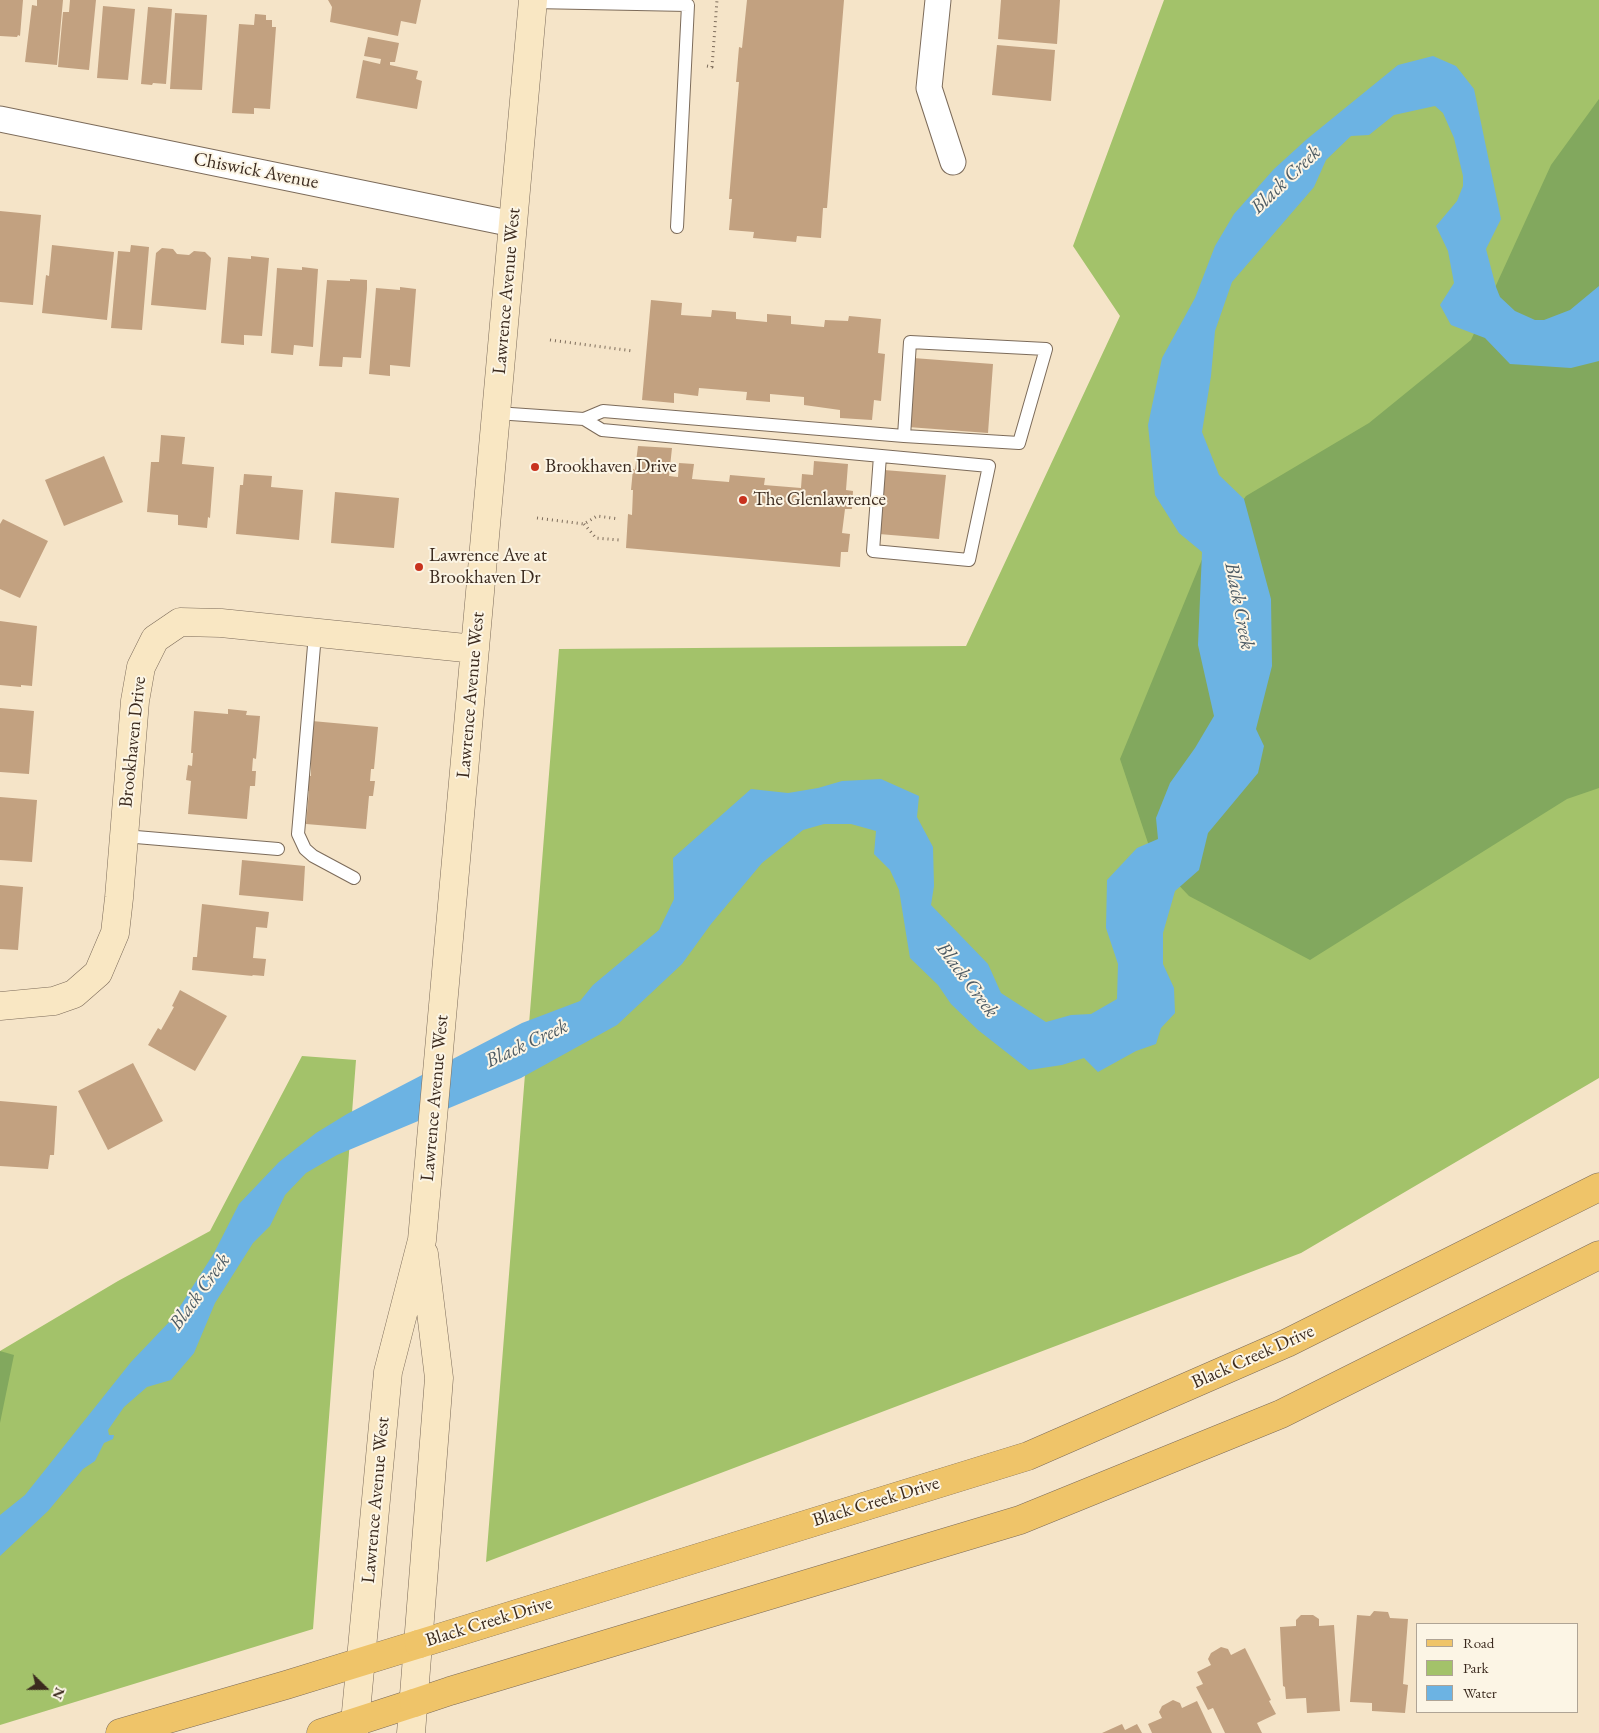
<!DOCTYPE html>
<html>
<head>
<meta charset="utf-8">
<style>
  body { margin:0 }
  #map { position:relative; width:1599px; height:1733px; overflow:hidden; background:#f5e4c8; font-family:"EB Garamond",serif }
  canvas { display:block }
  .legend { position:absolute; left:1416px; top:1623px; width:162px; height:90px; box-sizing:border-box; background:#fcf5e5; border:1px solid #afa495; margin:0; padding:6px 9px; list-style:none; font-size:15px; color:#3b2a1e }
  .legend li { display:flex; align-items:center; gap:10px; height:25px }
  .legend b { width:25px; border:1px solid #afa495 }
  .north { position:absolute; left:20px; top:1663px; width:50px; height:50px; -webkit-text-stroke:4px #fcf5e5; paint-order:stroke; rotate:112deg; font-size:14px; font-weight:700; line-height:20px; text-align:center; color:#3b2a1e }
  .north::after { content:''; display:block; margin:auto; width:18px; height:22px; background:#3b2a1e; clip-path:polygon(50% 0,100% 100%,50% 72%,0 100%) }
</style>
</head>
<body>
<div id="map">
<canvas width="1599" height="1733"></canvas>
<ul class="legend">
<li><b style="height:6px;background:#efc469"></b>Road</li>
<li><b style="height:14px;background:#a3c26a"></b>Park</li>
<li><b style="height:14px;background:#6cb3e3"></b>Water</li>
</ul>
<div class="north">N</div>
</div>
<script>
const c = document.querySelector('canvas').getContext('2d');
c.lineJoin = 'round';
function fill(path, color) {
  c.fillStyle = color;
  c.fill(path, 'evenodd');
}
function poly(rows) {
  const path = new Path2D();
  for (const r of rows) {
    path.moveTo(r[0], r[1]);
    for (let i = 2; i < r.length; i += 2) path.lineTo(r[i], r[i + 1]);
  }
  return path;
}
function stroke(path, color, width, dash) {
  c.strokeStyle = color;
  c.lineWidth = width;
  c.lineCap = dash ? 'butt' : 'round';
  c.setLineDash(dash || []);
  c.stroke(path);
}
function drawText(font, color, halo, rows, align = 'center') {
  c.font = font + ' "EB Garamond",serif';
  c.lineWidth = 4;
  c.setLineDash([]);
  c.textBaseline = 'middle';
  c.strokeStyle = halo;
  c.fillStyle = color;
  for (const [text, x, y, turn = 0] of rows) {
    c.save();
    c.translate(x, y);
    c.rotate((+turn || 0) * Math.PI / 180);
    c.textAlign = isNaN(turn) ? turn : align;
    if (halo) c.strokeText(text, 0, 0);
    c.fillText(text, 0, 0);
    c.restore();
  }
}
fill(poly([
  [1164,0,1599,0,1599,1078,1301,1253,486,1562,559,649,966,646,1120,316,1073,246],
  [302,1056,356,1060,313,1629,0,1725,0,1351,118,1281,210,1231]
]), '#a3c26a');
fill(poly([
  [1599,99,1599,788,1567,799,1310,960,1189,896,1153,858,1120,759,1203,557,1246,496,1369,423,1471,340,1551,165],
  [0,1351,14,1355,0,1423]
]), '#82a85e');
fill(poly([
  [1433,56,1456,66,1474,89,1501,219,1486,249,1496,287,1500,297,1515,311,1535,320,1544,320,1570,310,1599,286,1599,361,1571,368,1510,364,1485,338,1451,325,1440,305,1454,283,1448,251,1436,226,1457,201,1463,186,1463,176,1454,138,1443,113,1435,106,1394,115,1369,135,1351,136,1326,160,1314,187,1232,282,1215,331,1211,376,1202,432,1219,475,1244,499,1271,599,1272,666,1256,729,1264,746,1258,773,1208,833,1199,870,1175,891,1163,933,1163,964,1174,988,1175,1013,1161,1028,1156,1044,1136,1051,1098,1072,1084,1058,1062,1065,1029,1070,978,1030,951,1004,938,985,910,958,899,890,890,870,874,854,876,831,851,824,824,824,803,830,762,863,711,924,682,964,617,1025,521,1078,337,1155,306,1173,285,1195,270,1226,253,1243,215,1303,194,1353,171,1380,147,1387,124,1407,108,1430,109,1435,114,1435,113,1439,104,1443,95,1461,83,1469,48,1511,0,1556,0,1515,25,1495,131,1362,172,1319,214,1253,239,1204,279,1162,316,1133,347,1114,522,1023,580,1001,593,985,659,930,674,899,673,858,751,789,788,793,818,788,842,781,881,779,919,796,917,817,933,847,934,886,931,905,988,964,1001,993,1046,1022,1071,1015,1091,1014,1117,999,1118,964,1106,928,1107,880,1137,848,1158,839,1156,818,1170,783,1195,748,1214,716,1198,645,1202,552,1179,533,1155,495,1148,425,1162,358,1195,298,1215,246,1234,214,1274,169,1307,139,1398,65]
]), '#6cb3e3');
fill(poly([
  [0,0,23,0,20,36,18,35,17,37,0,36],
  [37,0,63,0,57,65,25,62,32,5,37,6],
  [70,0,96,0,89,70,58,67,63,12,69,12],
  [328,0,421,0,416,24,401,21,398,36,330,22,332,7],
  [747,0,844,0,827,208,823,208,821,238,797,236,796,242,753,238,754,232,729,230,732,199,729,199,739,82,736,82,739,47,742,48],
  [1001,0,1060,0,1057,44,998,39],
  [103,6,135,9,128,80,97,78],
  [148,7,172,9,166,84,153,83,152,85,141,84],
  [175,13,207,15,202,90,170,89],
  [255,14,266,15,266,20,272,20,272,27,276,27,270,109,254,108,254,114,232,113,239,24,254,25],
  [368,37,399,43,395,62,390,62,390,65,418,71,416,79,422,81,417,109,356,98,363,60,380,64,381,59,364,56],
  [997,45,1055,50,1051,101,992,95],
  [0,211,41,215,33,305,0,302],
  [52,245,114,252,107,320,42,313,46,275,49,276],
  [131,245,149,247,142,330,111,328,118,251,130,252],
  [162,248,173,249,177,254,189,255,194,251,205,252,211,258,206,310,151,305,156,253],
  [251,256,269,258,262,336,244,335,244,345,221,343,228,257,251,259],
  [302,267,318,269,313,347,294,345,293,355,271,353,277,268,302,270],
  [350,279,367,280,367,289,361,358,343,357,342,367,319,366,327,280,350,281],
  [400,287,416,289,410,367,390,365,390,376,369,374,376,288,400,290],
  [651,300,682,303,681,315,711,317,712,310,736,312,736,319,767,322,767,314,791,316,791,324,824,327,825,320,848,321,849,316,881,319,878,353,885,354,881,401,874,400,872,420,840,418,840,410,804,405,804,397,770,394,770,402,746,400,747,392,699,388,698,396,674,393,674,403,642,400],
  [913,358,993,364,988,433,908,427],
  [161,435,185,437,182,464,214,467,210,518,208,517,207,528,178,525,178,515,147,512,151,462,159,462],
  [638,446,672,448,669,476,678,477,679,463,694,464,692,479,729,482,730,475,765,478,764,485,801,488,802,474,813,475,814,461,848,464,846,490,853,491,852,509,845,509,842,533,850,534,848,552,841,552,840,567,626,548,628,514,632,515,633,490,631,490,633,469,635,470],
  [104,456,123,502,64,526,45,480],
  [884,470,946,475,939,539,879,534],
  [244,474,272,476,271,487,303,490,299,540,236,534,240,485,243,485],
  [335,492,399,498,394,548,331,543],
  [3,519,48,541,20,598,0,589,0,524],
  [0,621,37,626,32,686,21,685,21,687,0,685],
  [0,708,34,711,29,774,0,772],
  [228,709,247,711,246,715,260,716,256,759,253,758,252,771,256,771,255,786,250,786,247,819,188,814,191,781,186,780,188,765,192,766,193,753,191,753,194,711,228,714],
  [312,721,378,727,374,769,371,769,370,781,375,781,373,796,369,796,366,829,306,824,309,791,305,790,306,775,311,776,311,764,309,764],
  [0,797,37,800,32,862,0,860],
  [242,860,305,866,303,901,239,895],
  [0,885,23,887,18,950,0,949],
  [202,904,269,912,267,928,256,927,253,958,266,959,264,976,252,975,253,976,192,970,193,957,197,957],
  [180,990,227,1016,195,1071,148,1045,158,1028,161,1030,174,1007,172,1006],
  [133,1063,163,1121,108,1150,78,1091],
  [0,1101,57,1106,54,1155,50,1155,48,1169,0,1166],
  [1374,1611,1388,1612,1390,1618,1408,1619,1403,1684,1408,1685,1405,1713,1372,1711,1372,1703,1350,1702,1357,1615,1370,1616],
  [1301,1615,1313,1615,1319,1619,1319,1626,1334,1625,1340,1711,1307,1713,1306,1698,1286,1699,1285,1687,1283,1686,1280,1627,1296,1626,1296,1620],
  [1221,1647,1228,1649,1231,1655,1245,1648,1271,1700,1269,1701,1276,1714,1257,1723,1262,1733,1225,1733,1213,1708,1208,1710,1196,1687,1203,1684,1197,1672,1211,1665,1208,1659,1211,1653],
  [1173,1700,1180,1703,1182,1708,1197,1701,1212,1733,1152,1733,1148,1724,1162,1718,1159,1712,1162,1706],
  [1122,1724,1125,1730,1137,1724,1142,1733,1102,1733]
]), '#c2a180');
const lane = poly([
  [533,2,688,5,677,227],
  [496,413,584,419,602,430,989,466,969,560,873,551,880,456],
  [584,419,603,411,904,436,1019,443,1046,349,910,342,904,436],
  [315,634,298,834,305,849,313,856,354,878],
  [124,836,278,849]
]);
const street = poly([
  [938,0,929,88,953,162],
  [0,119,513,224]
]);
const secondary = poly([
  [0,1006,54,1001,74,994,98,973,115,933,119,898,135,701,141,667,155,639,180,622,221,623,475,649],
  [354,1733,388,1372,422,1240,533,0],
  [411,1733,439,1378,424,1254]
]);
const primary = poly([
  [120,1733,286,1685,419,1644],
  [321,1733,414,1703]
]);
const highway = poly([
  [419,1644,1028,1456,1287,1343,1599,1187],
  [414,1703,450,1691,1020,1520,1281,1414,1599,1255]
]);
stroke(lane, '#7c6b5a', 14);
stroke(street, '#7c6b5a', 27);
stroke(secondary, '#7c6b5a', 29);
stroke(primary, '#7c6b5a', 29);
stroke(highway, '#7c6b5a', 29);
stroke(poly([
  [707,66,712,67,717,0],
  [550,340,633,351],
  [537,518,584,524,597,516,619,519],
  [584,524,596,538,619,540]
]), '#7c6b5a', 3, [1, 4]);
stroke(lane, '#fff', 12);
stroke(street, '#fff', 25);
stroke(secondary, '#f9e7c3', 28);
stroke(primary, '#efc469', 28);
stroke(highway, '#efc469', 28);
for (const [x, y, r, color] of [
  [535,467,5,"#c8321e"],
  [743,500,5,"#c8321e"],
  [419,567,5,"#c8321e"]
]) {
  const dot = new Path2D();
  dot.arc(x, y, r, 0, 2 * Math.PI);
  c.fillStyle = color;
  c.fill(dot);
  stroke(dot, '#fcf5e5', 2);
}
drawText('19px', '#3b2a1e', '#fcf5e5', [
  ["Chiswick Avenue",256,171,11],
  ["Lawrence Avenue West",507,291,-85],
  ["Lawrence Avenue West",471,695,-85],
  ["Brookhaven Drive",133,742,-84],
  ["Lawrence Avenue West",435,1098,-85],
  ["Black Creek Drive",1253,1357,-24],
  ["Lawrence Avenue West",376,1500,-85],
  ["Black Creek Drive",876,1502,-17],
  ["Black Creek Drive",489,1622,-17]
]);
drawText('19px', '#3b2a1e', '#fcf5e5', [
  ["Brookhaven Drive",545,467],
  ["The Glenlawrence",753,500],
  ["Lawrence Ave at",429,556],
  ["Brookhaven Dr",429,578]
], 'left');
drawText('italic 20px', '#4c5a63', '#fcf5e5', [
  ["Black Creek",1286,180,-44],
  ["Black Creek",1239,606,79],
  ["Black Creek",967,980,53],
  ["Black Creek",527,1044,-25],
  ["Black Creek",200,1292,-54]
]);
</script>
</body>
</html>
